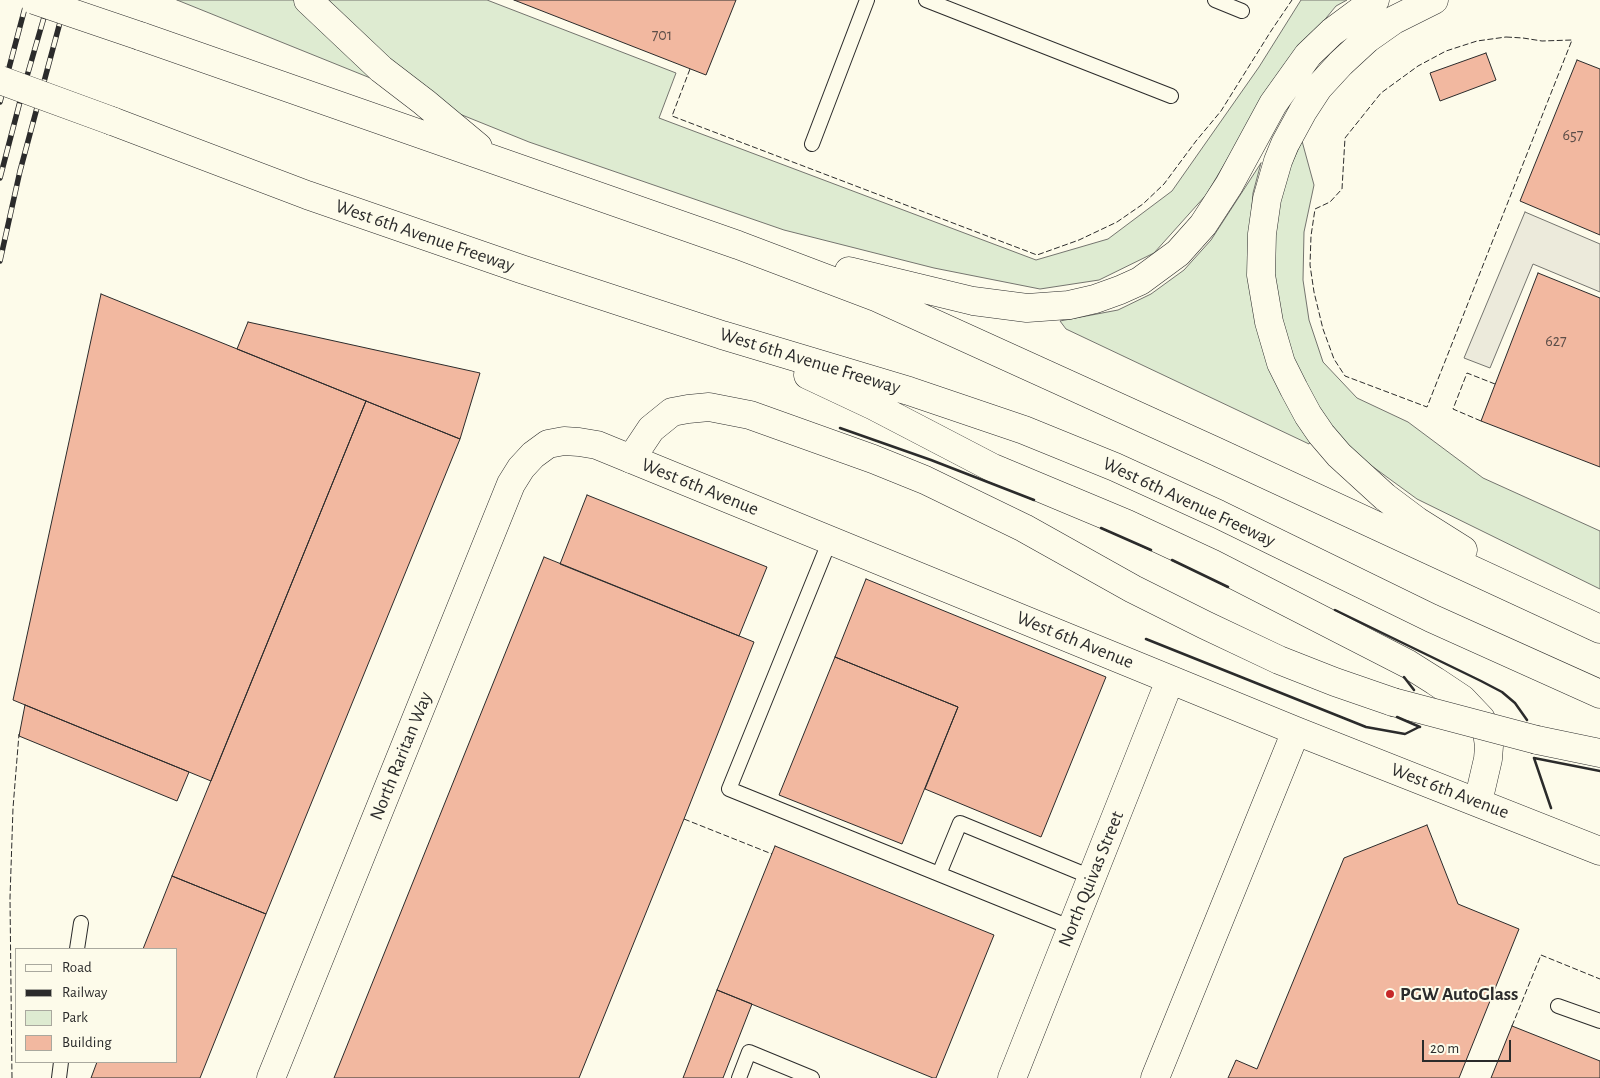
<!DOCTYPE html>
<html>
<head>
<meta charset="utf-8">
<style>
  body { margin:0 }
  #map { position:relative; width:1600px; height:1078px; overflow:hidden; background:#fdfbea; font-family:"Alegreya Sans",sans-serif }
  canvas { display:block }
  .legend { position:absolute; left:15px; top:948px; width:162px; height:115px; box-sizing:border-box; background:#fdfbea; border:1px solid #a9a89e; margin:0; padding:6px 9px; list-style:none; font-size:15px; color:#2b2b2b }
  .legend li { display:flex; align-items:center; gap:10px; height:25px }
  .legend b { width:25px; border:1px solid #a9a89e }
  .scale { position:absolute; left:1422px; top:1040px; width:89px; height:22px; box-sizing:border-box; border:2px solid #2b2b2b; border-top:0; padding-left:6px; font-size:15px; line-height:18px; white-space:nowrap; color:#2b2b2b; -webkit-text-stroke:4px #fdfbea; paint-order:stroke }
</style>
</head>
<body>
<div id="map">
<canvas width="1600" height="1078"></canvas>
<ul class="legend">
<li><b style="height:6px;background:#fdfbea"></b>Road</li>
<li><b style="height:6px;background:#2b2b2b"></b>Railway</li>
<li><b style="height:14px;background:#deebd1"></b>Park</li>
<li><b style="height:14px;background:#f2b8a0"></b>Building</li>
</ul>
<div class="scale">20 m</div>
</div>
<script>
const c = document.querySelector('canvas').getContext('2d');
c.lineJoin = 'round';
function fill(path, color) {
  c.fillStyle = color;
  c.fill(path, 'evenodd');
}
function poly(rows) {
  const path = new Path2D();
  for (const r of rows) {
    path.moveTo(r[0], r[1]);
    for (let i = 2; i < r.length; i += 2) path.lineTo(r[i], r[i + 1]);
  }
  return path;
}
function stroke(path, color, width, dash) {
  c.strokeStyle = color;
  c.lineWidth = width;
  c.lineCap = dash ? 'butt' : 'round';
  c.setLineDash(dash || []);
  c.stroke(path);
}
function drawText(font, color, halo, rows, align = 'center') {
  c.font = font + ' "Alegreya Sans",sans-serif';
  c.lineWidth = 4;
  c.setLineDash([]);
  c.textBaseline = 'middle';
  c.strokeStyle = halo;
  c.fillStyle = color;
  for (const [text, x, y, turn = 0] of rows) {
    c.save();
    c.translate(x, y);
    c.rotate((+turn || 0) * Math.PI / 180);
    c.textAlign = isNaN(turn) ? turn : align;
    if (halo) c.strokeText(text, 0, 0);
    c.fillText(text, 0, 0);
    c.restore();
  }
}
const green = poly([
  [177,0,487,0,676,73,659,118,1036,260,1108,239,1172,191,1259,67,1301,0,1347,0,1336,6,1274,81,1206,195,1154,253,1099,280,1040,289,934,268,784,230,529,142,177,0],
  [1302,141,1314,185,1304,232,1303,280,1309,320,1323,362,1357,398,1408,422,1483,478,1600,531,1600,589,1417,499,1365,461,1326,423,1297,372,1278,321,1272,273,1275,223,1283,182,1302,141],
  [1261,163,1253,193,1250,231,1312,436,1309,444,1066,329,1060,321,1118,310,1151,294,1184,270,1211,240,1261,163]
]);
fill(green, '#deebd1');
stroke(green, '#74746e', 1);
const parking = poly([
  [1525,212,1600,244,1600,292,1533,264,1490,368,1464,358,1525,212]
]);
fill(parking, '#eceadb');
stroke(parking, '#74746e', 1);
const building = poly([
  [514,0,736,0,706,75,514,0],
  [1486,53,1496,80,1440,101,1430,73,1486,53],
  [1577,60,1600,69,1600,235,1520,201,1577,60],
  [1538,273,1600,298,1600,467,1481,421,1538,273],
  [101,294,366,401,211,781,13,700,101,294],
  [248,322,480,373,460,439,237,349,248,322],
  [366,401,460,439,266,914,172,876,366,401],
  [587,495,767,567,739,636,560,564,587,495],
  [544,557,754,642,684,819,579,1078,334,1078,544,557],
  [866,579,1106,677,1041,837,925,789,958,707,835,657,866,579],
  [835,657,958,707,902,844,779,795,835,657],
  [25,705,189,772,177,801,19,736,25,705],
  [1427,825,1458,904,1519,929,1459,1078,1228,1078,1236,1060,1257,1069,1344,858,1427,825],
  [775,846,994,935,936,1078,933,1078,717,990,775,846],
  [172,876,266,914,200,1078,91,1078,97,1062,176,1062,176,949,143,949,172,876],
  [717,990,752,1004,723,1078,683,1078,717,990],
  [1512,1026,1600,1061,1600,1078,1491,1078,1512,1026]
]);
fill(building, '#f2b8a0');
stroke(building, '#2b2b2b', 1);
const service = poly([
  [926,0,1171,96],
  [1215,0,1242,11],
  [812,144,867,0],
  [830,540,729,789,1072,928],
  [939,874,960,823,1091,877],
  [77,949,81,923],
  [1558,1006,1600,1021],
  [59,1078,61,1062],
  [739,1078,749,1052,812,1078]
]);
const tertiary = poly([
  [271,1078,511,484,521,468,533,455,548,444,564,441,579,442,597,445,1296,731,1600,851],
  [1012,1078,1170,680],
  [1155,1078,1296,731]
]);
const motorway = poly([
  [308,0,381,69,424,102,478,147],
  [1434,0,1394,20,1367,39,1341,63,1318,88,1303,111,1285,144,1278,161,1267,199,1262,234,1261,275,1269,322,1281,363,1294,389,1308,415,1321,434,1339,455,1385,497,1417,521,1463,550],
  [140,36,738,245,878,298,1215,451,1600,629],
  [112,121,307,195,521,269,722,335,909,391,1024,430,1115,467,1218,514,1431,618,1600,694],
  [849,271,973,301,1027,308,1069,305,1095,299,1120,290,1140,281,1178,253,1203,225,1229,185,1273,104,1308,55,1332,32,1375,0],
  [808,375,874,406,993,468,1127,524,1213,564,1408,664,1435,681,1462,699,1481,719,1487,732,1489,746,1488,759,1478,802],
  [631,459,651,429,672,412,688,409,709,407,750,415,873,459,925,480,1024,528,1133,589,1205,625,1279,660,1335,682,1393,702],
  [1537,740,1600,753]
]);
stroke(service, '#2b2b2b', 16);
stroke(tertiary, '#2b2b2b', 29);
stroke(motorway, '#2b2b2b', 29);
stroke(service, '#fdfbea', 14);
stroke(tertiary, '#fdfbea', 28);
stroke(motorway, '#fdfbea', 28);
const rail = poly([
  [0,102,27,0],
  [0,178,23,90,49,0],
  [0,261,20,171,66,0]
]);
stroke(rail, '#2b2b2b', 5.5);
stroke(rail, '#fdfbea', 4, [11]);
const motorwayBridge = poly([
  [34,0,140,36],
  [0,80,112,121],
  [1393,702,1537,740]
]);
stroke(motorwayBridge, '#2b2b2b', 29, []);
stroke(motorwayBridge, '#fdfbea', 28);
stroke(poly([
  [1506,37,1523,38,1542,41,1572,40,1427,407,1345,376,1334,359,1323,329,1314,292,1310,265,1311,236,1315,209,1330,202,1342,189,1345,138,1381,93,1418,66,1446,51,1477,41,1506,37],
  [690,69,672,116,1037,255,1079,240,1117,222,1143,204,1164,184,1196,141,1221,111,1271,31,1292,0],
  [1481,421,1453,409,1467,373,1495,384],
  [684,819,772,854],
  [1512,1026,1541,955,1600,979],
  [12,1078,10,898,13,808,19,734]
]), '#2b2b2b', 1, [6, 2.5]);
stroke(poly([
  [840,428,931,460,1034,500],
  [1101,528,1151,550],
  [1172,560,1228,587],
  [1335,610,1481,681,1502,692,1515,703,1527,720],
  [1146,639,1366,727,1405,734,1419,727],
  [1404,677,1414,690],
  [1397,717,1420,727],
  [1551,808,1534,758,1600,771]
]), '#2b2b2b', 2.5);
for (const [x, y, r, color] of [
  [1390,994,5,"#c62828"]
]) {
  const dot = new Path2D();
  dot.arc(x, y, r, 0, 2 * Math.PI);
  c.fillStyle = color;
  c.fill(dot);
  stroke(dot, '#fdfbea', 2);
}
drawText('16px', '#5d4e48', null, [
  ["701",662,35],
  ["657",1573,135],
  ["627",1556,341]
]);
drawText('19px', '#2b2b2b', '#fdfbea', [
  ["West 6th Avenue Freeway",425,236,19],
  ["West 6th Avenue Freeway",810,361,17],
  ["West 6th Avenue",700,487,22],
  ["West 6th Avenue Freeway",1189,502,25],
  ["West 6th Avenue",1075,640,22],
  ["North Raritan Way",401,756,-68],
  ["West 6th Avenue",1450,791,21],
  ["North Quivas Street",1091,879,-68]
]);
drawText('bold 19px', '#2b2b2b', '#fdfbea', [
  ["PGW AutoGlass",1400,994]
], 'left');
</script>
</body>
</html>
